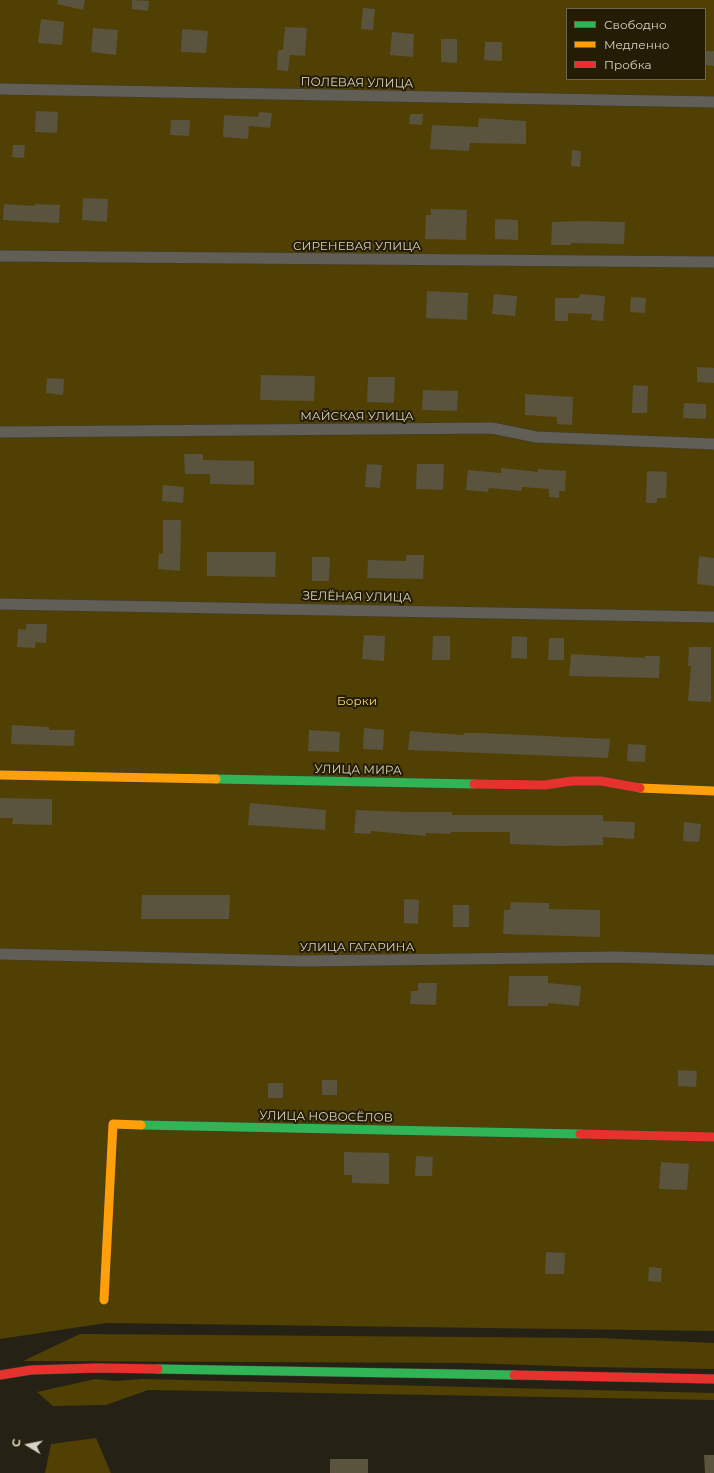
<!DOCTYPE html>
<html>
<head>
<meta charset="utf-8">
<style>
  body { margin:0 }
  #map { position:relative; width:714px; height:1473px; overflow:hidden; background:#252114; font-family:Montserrat,sans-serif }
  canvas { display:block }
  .legend { position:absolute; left:566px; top:8px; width:140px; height:72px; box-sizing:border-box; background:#241c03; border:1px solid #6c6550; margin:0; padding:5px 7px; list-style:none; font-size:12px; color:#d8d3c4 }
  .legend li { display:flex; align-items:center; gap:8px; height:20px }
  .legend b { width:20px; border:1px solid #6c6550 }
  .north { position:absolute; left:8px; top:1425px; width:40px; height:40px; -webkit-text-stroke:3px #241c03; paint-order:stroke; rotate:280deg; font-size:11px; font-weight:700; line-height:16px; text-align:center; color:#d8d3c4 }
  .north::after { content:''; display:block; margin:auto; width:14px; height:18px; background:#d8d3c4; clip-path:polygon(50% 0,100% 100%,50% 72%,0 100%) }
</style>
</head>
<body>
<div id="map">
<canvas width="714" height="1473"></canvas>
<ul class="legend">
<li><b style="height:5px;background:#30b455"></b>Свободно</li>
<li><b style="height:5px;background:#ff9f0a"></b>Медленно</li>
<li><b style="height:5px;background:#e5322d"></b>Пробка</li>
</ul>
<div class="north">С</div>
</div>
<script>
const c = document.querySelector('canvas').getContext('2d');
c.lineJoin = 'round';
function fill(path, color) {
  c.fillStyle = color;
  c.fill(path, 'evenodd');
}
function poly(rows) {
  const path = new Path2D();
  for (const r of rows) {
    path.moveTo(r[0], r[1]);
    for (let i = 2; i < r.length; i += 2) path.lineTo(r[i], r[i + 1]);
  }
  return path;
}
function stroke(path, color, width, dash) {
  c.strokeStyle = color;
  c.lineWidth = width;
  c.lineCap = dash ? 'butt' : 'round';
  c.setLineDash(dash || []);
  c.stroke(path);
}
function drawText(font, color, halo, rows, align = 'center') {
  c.font = font + ' Montserrat,sans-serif';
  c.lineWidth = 4;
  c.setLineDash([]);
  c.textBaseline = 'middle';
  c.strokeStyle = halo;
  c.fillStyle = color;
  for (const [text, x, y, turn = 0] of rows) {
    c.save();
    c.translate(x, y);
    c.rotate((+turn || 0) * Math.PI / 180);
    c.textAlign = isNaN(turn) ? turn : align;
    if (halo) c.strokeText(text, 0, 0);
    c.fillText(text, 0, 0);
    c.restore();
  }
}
fill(poly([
  [0,0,714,0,714,1331,106,1323,0,1339],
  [567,9,705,9,705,79,567,79],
  [80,1334,600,1338,714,1343,714,1369,587,1367,465,1363,23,1361],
  [95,1379,115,1381,143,1379,714,1393,714,1400,148,1390,106,1405,53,1406,37,1392],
  [96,1438,111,1473,45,1473,51,1444]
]), '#504004');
fill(poly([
  [58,0,85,0,83,10,57,4],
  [132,0,149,1,148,11,132,9],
  [363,8,375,9,373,30,361,29],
  [41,19,64,22,62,45,38,43],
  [285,27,307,28,305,56,290,55,288,71,277,70,278,50,283,50],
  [93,28,118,30,116,55,91,52],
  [182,29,208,31,206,53,181,52],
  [392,32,414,34,413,57,390,55],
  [441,39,457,39,457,63,441,62],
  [485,42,502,42,502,61,484,60],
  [705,51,714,51,714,66,705,65],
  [36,111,58,112,57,133,35,132],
  [259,112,272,113,270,128,249,126,248,139,223,137,224,115,258,117],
  [410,114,423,114,422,125,409,124],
  [479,118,526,121,526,144,470,143,469,151,430,149,432,125,478,127],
  [171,120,190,120,189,136,170,135],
  [13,145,25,145,24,158,12,157],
  [572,150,581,151,580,167,571,166],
  [83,198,108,199,107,222,82,220],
  [4,204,35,206,35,204,60,205,59,223,3,220],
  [431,209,467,210,466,240,425,239,426,215,431,215],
  [495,219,518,220,518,240,495,239],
  [584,221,625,222,624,244,571,243,571,245,551,245,552,222],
  [427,291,468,293,467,320,426,318],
  [494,294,517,296,515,316,492,314],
  [580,294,605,296,603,321,591,320,592,314,568,313,568,321,555,321,555,298,579,298],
  [631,297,646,298,645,313,630,312],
  [697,367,714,368,714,383,697,382],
  [261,375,315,376,314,401,260,400],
  [368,377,395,377,394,403,367,402],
  [47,378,64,379,63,395,46,393],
  [633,385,648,386,647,413,632,413],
  [423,390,458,391,457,411,422,410],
  [525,394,573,397,572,425,557,424,557,417,525,415],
  [684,403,706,404,706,419,683,418],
  [184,454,203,454,203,460,254,461,254,485,210,484,210,474,185,474],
  [367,464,382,465,380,488,365,487],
  [417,464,444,464,443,490,416,489],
  [501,468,538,472,538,469,566,471,565,491,559,491,559,498,549,497,549,489,522,487,522,491,489,488,488,492,466,490,468,470,501,473],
  [652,471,667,472,666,498,657,498,657,503,646,503,647,472],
  [163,485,184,487,183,503,162,501],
  [163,520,181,520,180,571,158,569,159,553,163,554],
  [207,552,276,552,275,577,207,576],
  [406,555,424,555,423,579,367,578,368,560,406,561],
  [699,556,714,558,714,586,697,584],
  [312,557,330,557,329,581,312,581],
  [26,624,47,624,46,643,36,642,35,648,17,647,18,629,26,630],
  [364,635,385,636,384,661,362,659],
  [433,636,450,636,450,660,432,660],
  [512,636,527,637,527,659,511,658],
  [549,638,564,638,564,660,548,660],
  [689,647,711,647,711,702,688,701,691,666,688,666],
  [571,654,644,658,645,656,660,656,659,678,569,676],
  [12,725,49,727,49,730,75,730,74,746,11,744],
  [364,728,384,730,383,750,363,749],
  [309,730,340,732,339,752,308,751],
  [410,731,464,735,464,733,481,733,610,739,608,758,408,750],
  [628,744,646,745,645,762,627,761],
  [0,798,52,799,52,825,12,824,13,818,0,818],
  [250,803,326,810,325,830,248,825],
  [356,810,410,812,452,812,452,815,603,815,603,821,635,822,634,839,603,837,603,845,561,846,510,844,510,832,451,832,451,834,426,833,426,836,371,831,370,834,354,833],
  [684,822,701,824,699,842,683,841],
  [142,895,230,895,229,919,141,919],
  [404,899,419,900,418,924,404,923],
  [511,902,549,903,549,909,600,910,600,937,503,934,504,910,510,910],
  [453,905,469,905,469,927,453,927],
  [509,976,548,976,548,983,581,986,579,1006,548,1003,548,1006,508,1006],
  [418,983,437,983,436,1005,410,1004,411,991,418,991],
  [678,1070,697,1071,696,1087,678,1086],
  [322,1080,337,1080,337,1095,322,1095],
  [268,1083,283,1083,283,1098,268,1098],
  [344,1152,389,1153,389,1184,352,1183,352,1175,344,1175],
  [416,1156,433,1157,432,1176,415,1176],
  [661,1162,689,1164,687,1190,659,1189],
  [546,1252,565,1253,564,1274,545,1274],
  [649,1267,662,1268,661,1282,648,1281],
  [704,1455,714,1455,714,1473,705,1473],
  [330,1459,368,1459,368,1473,330,1473]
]), '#5a533e');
const street = poly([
  [0,89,714,102],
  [0,256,714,262],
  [0,432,492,428,536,437,714,444],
  [0,604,714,617],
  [0,954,303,961,617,957,714,960]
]);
const fast = poly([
  [216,779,474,784],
  [141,1125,580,1134],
  [158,1369,514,1375]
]);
const slow = poly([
  [0,775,216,779],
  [640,788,714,791],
  [104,1300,113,1124,141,1125]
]);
const jam = poly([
  [474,784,545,785,572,781,601,781,640,788],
  [580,1134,714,1137],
  [0,1375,31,1370,98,1368,158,1369],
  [514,1375,714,1379]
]);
stroke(street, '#3f3b32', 12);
stroke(fast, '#3f3b32', 10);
stroke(slow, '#3f3b32', 10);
stroke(jam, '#3f3b32', 10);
stroke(street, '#615e55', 11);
stroke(fast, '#30b455', 9);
stroke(slow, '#ff9f0a', 9);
stroke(jam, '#e5322d', 9);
drawText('12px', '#d8d3c4', '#241c03', [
  ["ПОЛЕВАЯ УЛИЦА",357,83,1],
  ["СИРЕНЕВАЯ УЛИЦА",357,246],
  ["МАЙСКАЯ УЛИЦА",357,416],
  ["ЗЕЛЁНАЯ УЛИЦА",357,597,1],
  ["УЛИЦА МИРА",358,770,1],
  ["УЛИЦА ГАГАРИНА",357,947],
  ["УЛИЦА НОВОСЁЛОВ",326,1117,1]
]);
drawText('12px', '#fad76c', '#241c03', [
  ["Борки",357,701]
]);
</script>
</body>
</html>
